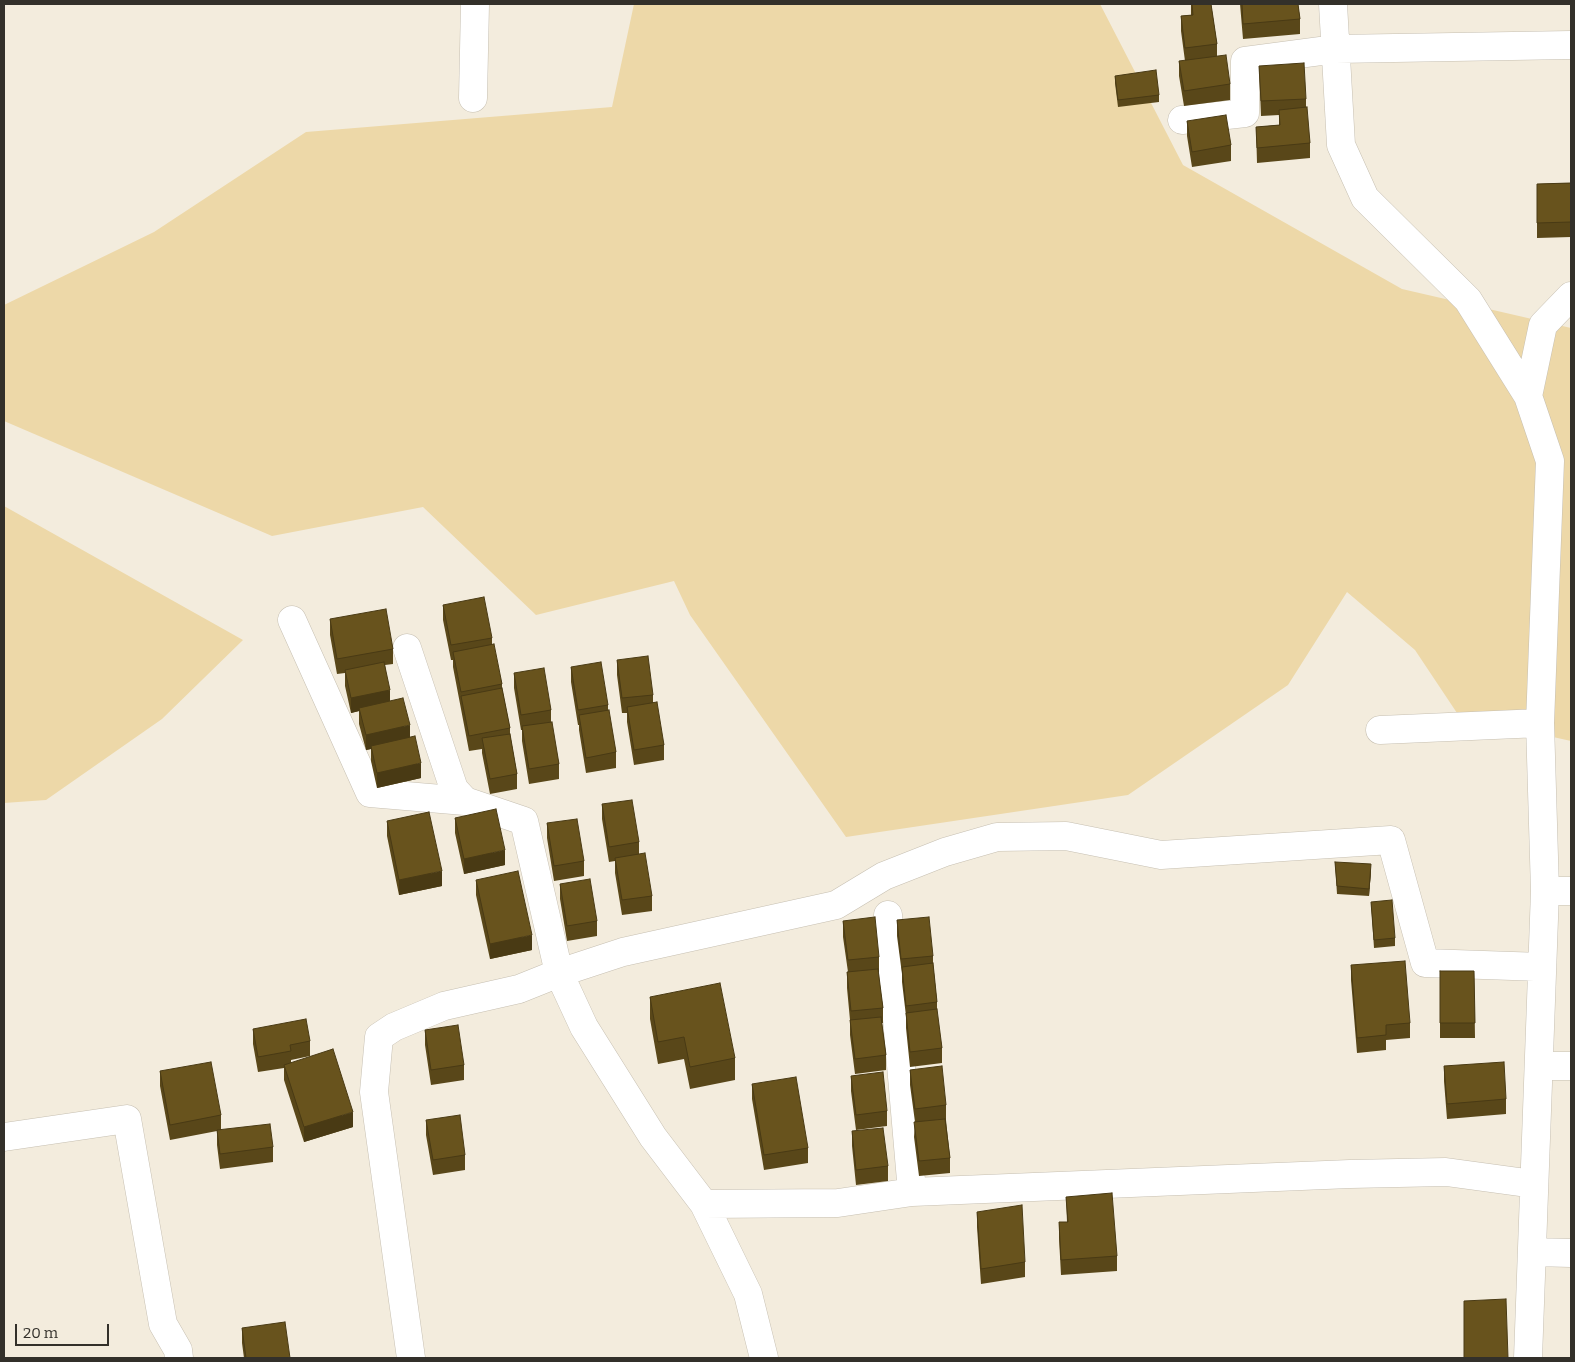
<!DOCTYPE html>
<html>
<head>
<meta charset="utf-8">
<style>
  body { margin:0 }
  #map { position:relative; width:1575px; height:1362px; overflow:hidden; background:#f3ecdd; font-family:Bitter,serif }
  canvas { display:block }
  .frame { position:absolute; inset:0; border:5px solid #33302a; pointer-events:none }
  .scale { position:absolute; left:15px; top:1324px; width:94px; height:22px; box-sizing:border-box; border:2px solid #33302a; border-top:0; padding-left:6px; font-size:15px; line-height:18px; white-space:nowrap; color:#33302a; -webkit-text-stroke:4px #f3ecdd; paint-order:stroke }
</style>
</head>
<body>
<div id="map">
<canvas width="1575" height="1362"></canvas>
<div class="frame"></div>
<div class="scale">20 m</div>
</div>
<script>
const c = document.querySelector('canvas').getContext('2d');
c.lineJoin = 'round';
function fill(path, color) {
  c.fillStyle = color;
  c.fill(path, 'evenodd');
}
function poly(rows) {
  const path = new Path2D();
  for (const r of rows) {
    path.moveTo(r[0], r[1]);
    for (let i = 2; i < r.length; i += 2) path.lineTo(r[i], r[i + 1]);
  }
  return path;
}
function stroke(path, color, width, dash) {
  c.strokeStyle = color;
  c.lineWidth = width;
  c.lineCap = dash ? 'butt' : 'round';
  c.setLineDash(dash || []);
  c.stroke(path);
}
fill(poly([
  [634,4,1100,4,1183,165,1402,289,1571,328,1571,741,1459,716,1415,650,1347,592,1288,685,1128,795,846,837,690,615,674,581,536,615,423,507,272,536,4,421,4,305,154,232,306,132,612,107],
  [4,506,243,640,162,719,46,800,4,803]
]), '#edd8a8');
const minor = poly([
  [1333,4,1341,145,1365,198,1468,300,1528,396,1550,461,1540,723,1545,891,1528,1358],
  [473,98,475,4],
  [1182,120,1245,113,1245,61,1336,49,1571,45],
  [1528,396,1543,325,1571,296],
  [292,620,370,793,465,801,524,821,559,973,584,1027,653,1137,704,1204,748,1294,764,1358],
  [407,648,454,789,465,801],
  [1380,730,1540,723],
  [1545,891,1571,891],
  [888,915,912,1192],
  [1539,1066,1571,1066],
  [4,1137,127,1119,163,1324,178,1350,179,1358],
  [704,1204,838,1203,912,1192,1350,1174,1446,1172,1534,1184],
  [1533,1252,1571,1253],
  [411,1358,374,1092,379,1037,394,1027,444,1006,519,989,559,973,623,952,836,905,884,876,945,852,997,837,1066,836,1161,855,1391,840,1425,963,1542,967]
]);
stroke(minor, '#c6bfb1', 29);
stroke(minor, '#fff', 28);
fill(poly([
  [1191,4,1211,4,1217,44,1217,56,1230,84,1230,100,1184,106,1179,76,1179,61,1185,61,1181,31,1181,16,1191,15],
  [1240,4,1298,4,1300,19,1300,34,1243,39],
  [1259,66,1306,99,1306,108,1310,143,1310,158,1257,163,1256,127,1279,125,1279,115,1261,116],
  [1115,76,1159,95,1159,102,1118,107,1115,83],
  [1187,121,1231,145,1231,161,1192,167,1187,136],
  [1571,183,1571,237,1537,238,1537,184],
  [443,605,492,638,492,644,502,684,502,688,510,728,510,734,517,774,517,789,490,794,482,753,482,749,469,751,453,667,453,660,451,660,443,620],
  [330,619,393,649,393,664,385,665,390,701,410,737,421,778,377,788,371,761,371,749,366,750,359,724,359,711,351,713,345,686,345,673,337,674,330,635],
  [617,660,653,695,653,703,664,745,664,760,634,765,627,722,627,713,622,713,617,675],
  [571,667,608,705,608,710,616,752,616,768,586,773,579,730,579,725,578,725,571,682],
  [514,673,551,710,551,722,559,764,559,779,529,784,522,741,522,730,521,730,514,688],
  [602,804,639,842,639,854,652,896,652,911,622,915,615,873,615,861,609,862,602,819],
  [455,818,505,865,464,874,455,833],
  [387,821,442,886,399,895,387,836],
  [547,823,584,861,584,876,554,881,547,838],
  [1335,862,1371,871,1369,896,1337,894],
  [476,880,532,950,490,959,476,895],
  [560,884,597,921,597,936,567,941,560,899],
  [1371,902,1395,938,1395,946,1374,948],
  [897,920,933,956,933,963,937,1002,937,1014,942,1048,942,1063,910,1067,906,1028,906,1016,902,982,902,974,897,936],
  [843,921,879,957,879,972,878,972,883,1008,883,1023,882,1023,886,1055,886,1070,855,1074,850,1035,850,1020,847,988,847,972,848,972,843,937],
  [1351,965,1410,1023,1410,1038,1386,1040,1386,1050,1357,1053,1351,980],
  [1440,971,1474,971,1475,1038,1440,1038],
  [650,997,735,1058,735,1080,690,1089,684,1059,658,1064,650,1019],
  [253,1029,310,1041,310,1056,291,1060,291,1063,353,1127,304,1142,284,1080,284,1068,258,1072,253,1044],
  [425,1030,464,1065,464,1080,431,1085,425,1045],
  [1444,1066,1506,1099,1506,1114,1447,1119,1444,1081],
  [910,1070,946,1105,946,1120,950,1158,950,1173,919,1176,914,1137,915,1122,910,1085],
  [160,1071,221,1115,221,1130,273,1147,273,1162,220,1169,217,1145,217,1131,170,1140,160,1086],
  [851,1076,887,1111,887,1126,856,1130,851,1091],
  [752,1084,808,1148,808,1163,764,1170,752,1099],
  [426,1120,465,1155,465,1170,433,1175,426,1135],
  [852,1131,888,1166,888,1181,856,1185,852,1146],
  [1066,1197,1117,1256,1117,1271,1061,1275,1059,1238,1059,1222,1067,1222],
  [977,1212,1025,1262,1025,1277,981,1284,977,1227],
  [242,1328,290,1358,244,1358,242,1343]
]), '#594719');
fill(poly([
  [390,690,390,705,359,708,359,711,351,713,351,698],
  [410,725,410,740,371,746,371,749,366,750,366,735],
  [421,763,421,778,377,788,377,773],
  [505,850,505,865,464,874,464,859],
  [1371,864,1371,871,1369,896,1369,889],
  [442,871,442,886,399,895,399,880],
  [532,935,532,950,490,959,490,944],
  [353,1112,353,1127,304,1142,304,1127]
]), '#493a14');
const building = poly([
  [1192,4,1211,4,1217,44,1185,48,1181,16,1193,15,1192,4],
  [1242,4,1298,4,1300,19,1243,24,1242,4],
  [1226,55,1230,84,1184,91,1179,61,1226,55],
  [1304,63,1306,99,1261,101,1259,66,1304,63],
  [1156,70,1159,95,1118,100,1115,76,1156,70],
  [1307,107,1310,143,1257,148,1256,127,1280,125,1279,110,1307,107],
  [1226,115,1231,145,1192,152,1187,121,1226,115],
  [1571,183,1571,222,1537,223,1537,184,1571,183],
  [484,597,492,638,451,645,443,605,484,597],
  [386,609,393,649,337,659,330,619,386,609],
  [494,644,502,684,461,692,453,652,494,644],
  [648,656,653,695,622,698,617,660,648,656],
  [384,662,390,690,351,698,345,670,384,662],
  [601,662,608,705,578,710,571,667,601,662],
  [544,668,551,710,521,715,514,673,544,668],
  [502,688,510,728,469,736,461,696,502,688],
  [403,698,410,725,366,735,359,708,403,698],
  [657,702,664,745,634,750,627,707,657,702],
  [609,710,616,752,586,758,579,715,609,710],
  [552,722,559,764,529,769,522,726,552,722],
  [510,734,517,774,490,779,482,738,510,734],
  [415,736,421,763,377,773,371,746,415,736],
  [632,800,639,842,609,847,602,804,632,800],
  [496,809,505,850,464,859,455,818,496,809],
  [429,812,442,871,399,880,387,821,429,812],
  [577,819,584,861,554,866,547,823,577,819],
  [645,853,652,896,622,900,615,858,645,853],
  [1335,862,1371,864,1369,889,1337,886,1335,862],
  [518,871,532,935,490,944,476,880,518,871],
  [590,879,597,921,567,926,560,884,590,879],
  [1392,900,1395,938,1374,940,1371,902,1392,900],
  [875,917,879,957,848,960,843,921,875,917],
  [929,917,933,956,901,959,897,920,929,917],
  [1405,961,1410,1023,1386,1025,1386,1035,1357,1038,1351,965,1405,961],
  [933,963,937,1002,906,1006,902,967,933,963],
  [878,969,883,1008,851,1011,847,972,878,969],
  [1440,971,1474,971,1475,1023,1440,1023,1440,971],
  [720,983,735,1058,690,1067,684,1037,658,1042,650,997,720,983],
  [937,1009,942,1048,910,1052,906,1013,937,1009],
  [881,1017,886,1055,855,1059,850,1020,881,1017],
  [306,1019,310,1041,290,1045,291,1051,258,1057,253,1029,306,1019],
  [458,1025,464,1065,431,1070,425,1030,458,1025],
  [333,1049,353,1112,304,1127,284,1065,333,1049],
  [211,1062,221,1115,170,1125,160,1071,211,1062],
  [1504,1062,1506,1099,1447,1104,1444,1066,1504,1062],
  [942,1066,946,1105,915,1109,910,1070,942,1066],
  [883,1072,887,1111,856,1115,851,1076,883,1072],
  [796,1077,808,1148,764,1155,752,1084,796,1077],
  [460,1115,465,1155,433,1160,426,1120,460,1115],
  [945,1119,950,1158,919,1161,914,1122,945,1119],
  [270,1124,273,1147,220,1154,217,1130,270,1124],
  [883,1128,888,1166,856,1170,852,1131,883,1128],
  [1112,1193,1117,1256,1061,1260,1059,1222,1068,1222,1066,1197,1112,1193],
  [1022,1205,1025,1262,981,1269,977,1212,1022,1205],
  [1506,1299,1508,1358,1464,1358,1464,1301,1506,1299],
  [285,1322,290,1358,246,1358,242,1328,285,1322]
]);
fill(building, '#68531d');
stroke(building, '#493a14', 1);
</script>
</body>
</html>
